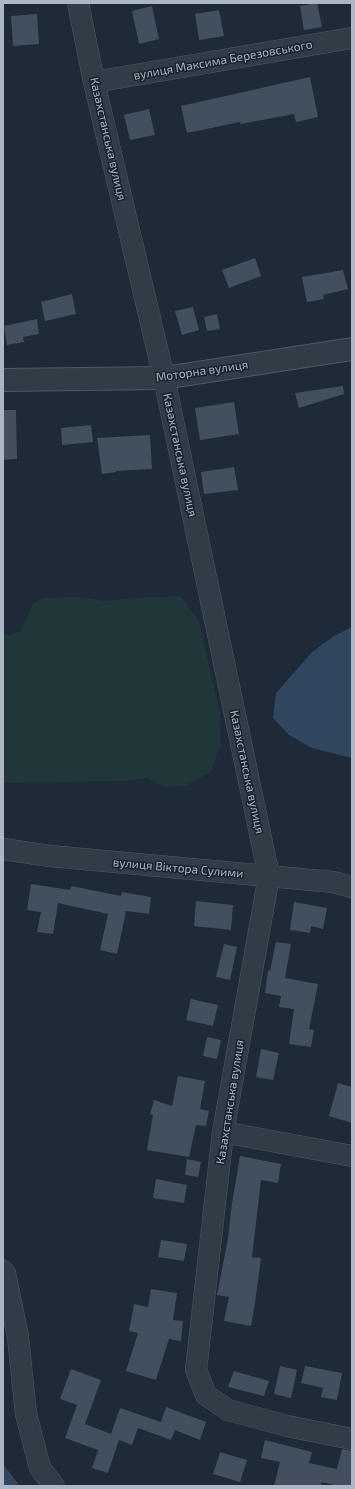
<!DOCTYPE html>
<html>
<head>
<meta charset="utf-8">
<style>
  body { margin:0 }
  #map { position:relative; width:355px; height:1489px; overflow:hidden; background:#1e2a37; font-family:"Exo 2",sans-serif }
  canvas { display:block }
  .frame { position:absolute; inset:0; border:4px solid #acb6c5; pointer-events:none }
</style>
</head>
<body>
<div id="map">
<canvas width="355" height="1489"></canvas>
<div class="frame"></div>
</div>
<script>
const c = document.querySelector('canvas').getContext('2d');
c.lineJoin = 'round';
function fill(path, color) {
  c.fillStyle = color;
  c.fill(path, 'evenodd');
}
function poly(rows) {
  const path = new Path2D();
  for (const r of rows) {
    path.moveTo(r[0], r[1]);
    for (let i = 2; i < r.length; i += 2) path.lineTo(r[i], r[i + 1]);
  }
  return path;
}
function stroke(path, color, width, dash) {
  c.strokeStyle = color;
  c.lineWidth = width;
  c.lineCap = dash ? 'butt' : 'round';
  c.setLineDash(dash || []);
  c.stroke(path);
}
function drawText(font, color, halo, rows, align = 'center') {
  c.font = font + ' "Exo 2",sans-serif';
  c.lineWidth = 3;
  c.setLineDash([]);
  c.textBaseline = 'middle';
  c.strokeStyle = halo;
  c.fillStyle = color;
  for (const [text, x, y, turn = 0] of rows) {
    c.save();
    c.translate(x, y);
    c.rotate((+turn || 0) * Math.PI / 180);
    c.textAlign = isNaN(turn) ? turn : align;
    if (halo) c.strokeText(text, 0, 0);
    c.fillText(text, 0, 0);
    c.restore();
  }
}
fill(poly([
  [181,596,199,621,220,713,221,744,210,773,185,786,165,787,147,778,123,781,3,783,3,635,10,635,21,631,33,603,43,598,74,597,106,601,129,598]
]), '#203638');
fill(poly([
  [352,627,352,758,312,748,289,735,273,718,276,693,312,652,334,636],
  [3,1464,20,1486,3,1486]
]), '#30465f');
fill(poly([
  [317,3,322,27,304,30,300,6],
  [152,6,159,39,139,44,132,11],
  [219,10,224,36,199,40,195,14],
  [37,14,39,44,13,46,11,16],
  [310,77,318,117,296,122,294,114,241,124,240,122,187,133,181,106],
  [149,109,155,135,130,140,124,115],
  [255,258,261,276,229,288,222,270],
  [343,270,348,289,323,295,324,299,307,302,302,277],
  [72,294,76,314,45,321,41,302],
  [193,307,199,330,182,335,175,311],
  [217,314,220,329,207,331,204,317],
  [37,319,39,334,23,337,24,342,7,345,4,326],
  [343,386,344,394,299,408,295,393],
  [234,402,239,434,200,440,195,408],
  [3,410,16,410,17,459,3,460],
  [91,425,93,442,62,445,61,428],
  [150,435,152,469,116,471,116,472,102,474,97,438],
  [234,467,238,490,204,494,201,472],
  [31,884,70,890,71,886,121,896,122,892,151,897,149,914,126,911,117,954,100,950,108,914,58,903,53,934,37,932,41,912,27,910],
  [196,901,233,905,231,930,194,926],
  [294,902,327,908,323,929,311,926,310,933,290,930],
  [276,942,291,944,285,978,318,984,309,1029,314,1030,311,1047,289,1044,294,1009,279,1007,281,996,265,993,268,970,270,971],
  [224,944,237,947,230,980,216,977],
  [191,999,218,1005,213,1026,186,1020],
  [207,1037,221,1040,217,1059,203,1056],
  [261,1049,279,1053,273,1080,256,1077],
  [178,1076,205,1081,200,1109,209,1111,206,1126,196,1125,189,1157,147,1150,153,1115,150,1114,154,1100,172,1106],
  [338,1083,352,1087,352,1123,329,1116],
  [240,1156,281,1164,278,1183,261,1180,252,1257,261,1258,255,1303,251,1326,224,1321,229,1297,217,1295,228,1238,232,1203],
  [187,1159,201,1162,198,1177,185,1175],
  [156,1179,187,1185,184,1203,153,1198],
  [161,1240,187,1244,184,1261,158,1257],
  [151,1289,177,1293,173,1320,183,1321,181,1341,169,1339,156,1380,126,1371,138,1333,129,1331,134,1304,148,1307],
  [280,1366,297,1370,291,1398,274,1394],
  [305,1366,342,1373,337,1400,321,1397,323,1388,301,1383],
  [71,1369,101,1380,85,1424,111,1434,120,1408,161,1422,166,1407,206,1422,200,1440,175,1430,171,1440,138,1428,132,1445,119,1440,108,1473,92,1468,98,1450,65,1438,77,1405,60,1399],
  [234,1371,269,1381,264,1396,228,1387],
  [265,1440,312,1452,309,1463,337,1469,342,1449,352,1451,352,1486,337,1486,322,1482,321,1486,274,1486,280,1462,261,1458],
  [220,1452,247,1460,240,1482,213,1474]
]), '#414f5f');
const minor = poly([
  [78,3,94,82,164,378,269,876,223,1132,196,1370,206,1395,228,1410,287,1426,352,1439],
  [94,82,352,38],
  [3,849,50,856,333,882,352,887],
  [223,1132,352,1156],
  [3,1271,5,1273,18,1337,26,1414,40,1468,54,1486]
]);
const tertiary = poly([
  [3,380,164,378,352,349]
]);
stroke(minor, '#4f5966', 22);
stroke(tertiary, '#4f5966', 24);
stroke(minor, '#323c47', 21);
stroke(tertiary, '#323c47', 22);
drawText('12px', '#acb6c5', '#18212c', [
  ["вулиця Максима Березовського",223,60,-10],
  ["Казахстанська вулиця",108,139,77],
  ["Моторна вулиця",202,371,-8],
  ["Казахстанська вулиця",180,455,78],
  ["Казахстанська вулиця",247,772,78],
  ["вулиця Віктора Сулими",178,868,5],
  ["Казахстанська вулиця",230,1102,-81]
]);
</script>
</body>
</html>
